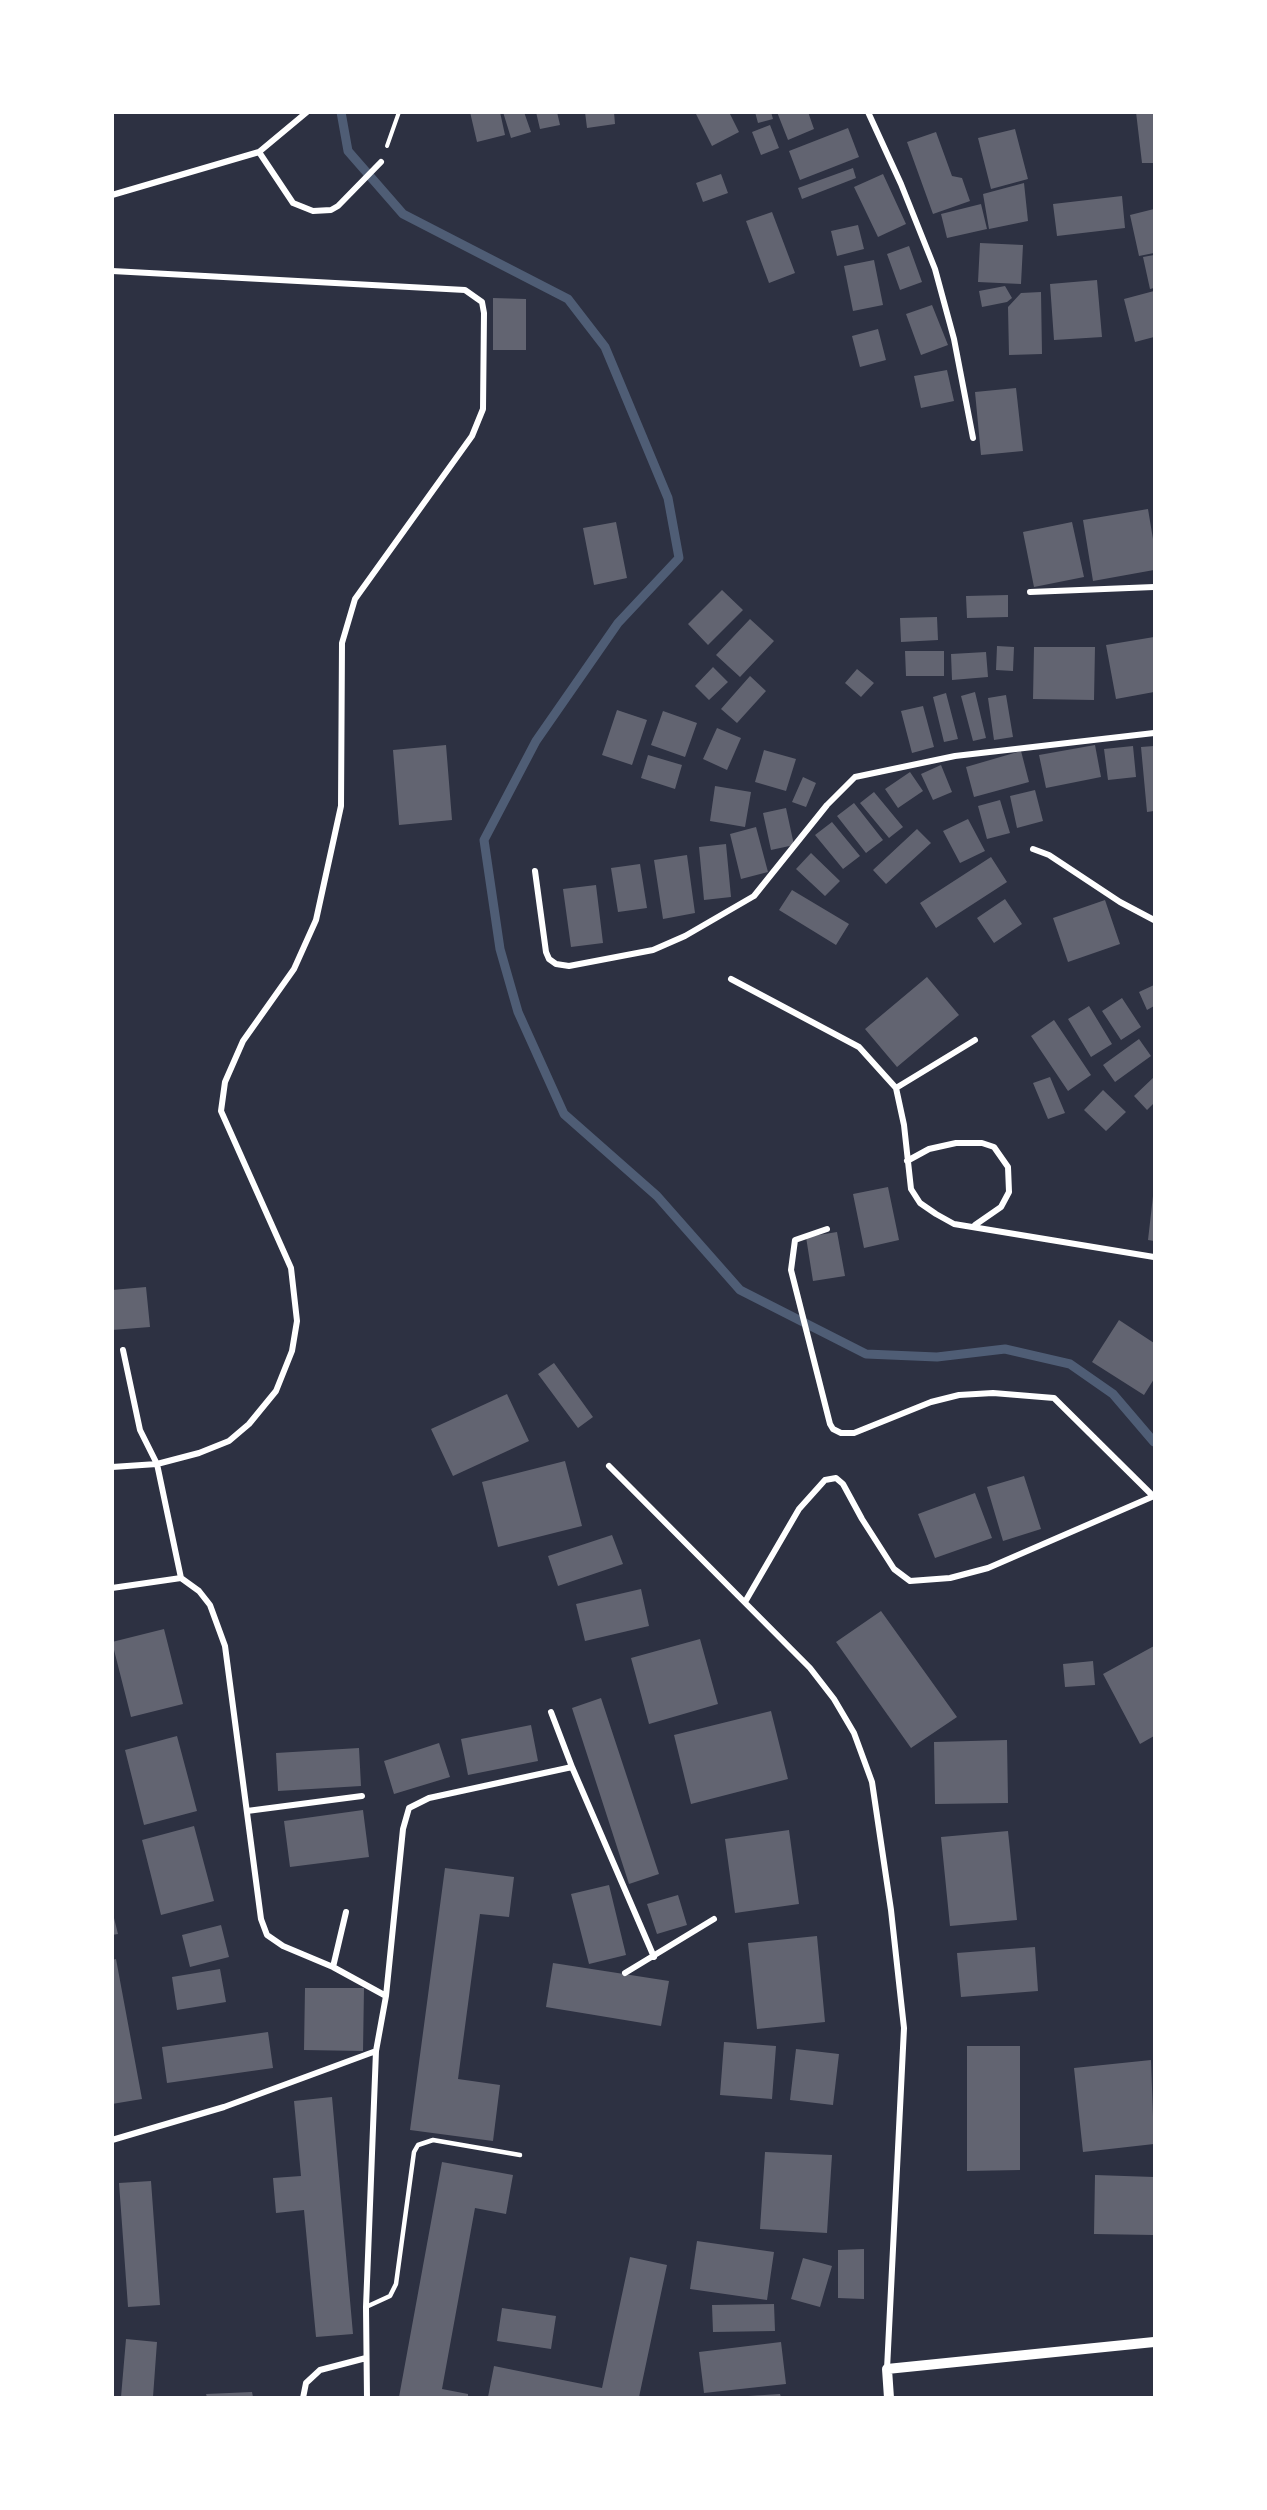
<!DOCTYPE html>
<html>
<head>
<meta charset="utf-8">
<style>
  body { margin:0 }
  #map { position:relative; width:1267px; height:2510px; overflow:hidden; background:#2d3142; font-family:Raleway,sans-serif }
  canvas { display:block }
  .frame { position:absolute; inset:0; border:114px solid #fff; pointer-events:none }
</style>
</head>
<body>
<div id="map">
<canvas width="1267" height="2510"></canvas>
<div class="frame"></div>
</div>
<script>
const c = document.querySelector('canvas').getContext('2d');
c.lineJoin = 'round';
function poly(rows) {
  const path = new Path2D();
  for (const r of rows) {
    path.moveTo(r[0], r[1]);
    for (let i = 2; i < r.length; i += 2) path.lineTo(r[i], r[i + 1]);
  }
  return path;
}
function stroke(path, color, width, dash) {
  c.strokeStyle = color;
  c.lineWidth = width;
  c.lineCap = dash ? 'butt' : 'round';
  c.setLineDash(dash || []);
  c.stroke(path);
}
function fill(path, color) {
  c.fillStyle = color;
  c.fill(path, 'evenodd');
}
stroke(poly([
  [341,112,348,151,403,214,568,299,605,347,668,498,679,558,618,623,536,741,484,840,500,949,518,1012,564,1114,657,1196,740,1290,866,1354,937,1357,1005,1349,1070,1364,1113,1394,1154,1442]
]), '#4f5d75', 9);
fill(poly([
  [470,112,500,112,505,135,477,142],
  [503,112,524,112,531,132,511,138],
  [536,112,557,112,560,125,540,129],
  [585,112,614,112,615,124,587,128],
  [695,112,729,112,739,132,712,146],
  [755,112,771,112,773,119,758,123],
  [777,112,808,112,814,129,788,140],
  [1136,112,1154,112,1154,163,1142,163],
  [770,125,779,148,761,155,752,132],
  [848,128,859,157,800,180,789,151],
  [1015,129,1028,179,991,189,978,138],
  [936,132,952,176,962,178,970,201,933,214,907,142],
  [853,168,856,178,802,199,798,188],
  [721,174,728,193,703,202,696,183],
  [883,174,906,224,878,237,854,187],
  [1024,183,1028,221,989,229,983,194],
  [1122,196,1125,228,1057,236,1053,204],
  [981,204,987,229,947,238,941,214],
  [1154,209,1154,253,1139,256,1130,215],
  [772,212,795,273,769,283,746,221],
  [858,225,864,249,837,256,831,231],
  [980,243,1023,245,1021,284,978,282],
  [909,246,922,282,900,290,887,254],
  [1154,255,1154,288,1150,289,1143,257],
  [874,260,883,305,853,311,844,266],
  [1097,280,1102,337,1054,340,1050,284],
  [1005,286,1012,298,1007,302,982,307,979,291],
  [1154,291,1154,337,1135,342,1124,299],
  [1041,292,1042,354,1009,355,1008,307,1021,293],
  [493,298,526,299,526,350,493,350],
  [932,305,948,345,921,355,906,314],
  [878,329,886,360,860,367,852,336],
  [947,370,954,401,921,408,914,376],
  [1016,388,1023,451,981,455,975,392],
  [1148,509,1154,545,1154,570,1093,581,1083,520],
  [616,522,627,578,594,585,583,528],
  [1072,522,1084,577,1034,587,1023,532],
  [722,590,743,610,708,645,688,624],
  [1008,595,1008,617,967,618,966,596],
  [937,617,938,640,901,642,900,618],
  [750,619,774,641,740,677,716,655],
  [1154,637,1154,692,1116,699,1106,645],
  [997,646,1014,647,1013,671,996,670],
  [1034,647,1095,647,1094,700,1033,699],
  [905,651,944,651,944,676,906,676],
  [986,652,988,677,952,680,951,654],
  [713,667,728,682,709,700,695,686],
  [857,669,874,683,861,697,845,683],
  [750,676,766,691,737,723,721,709],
  [975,692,986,738,973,741,961,696],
  [946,693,958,739,944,742,933,697],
  [1006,695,1013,737,994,740,988,698],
  [923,706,934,747,912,753,901,711],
  [617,710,647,720,632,765,602,755],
  [663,711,697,723,685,757,651,745],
  [717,728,741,738,727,770,703,759],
  [446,745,452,820,399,825,393,750],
  [1095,745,1101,777,1046,788,1039,755],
  [1133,746,1136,777,1108,780,1104,749],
  [1154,746,1154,811,1147,812,1141,747],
  [764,750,796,759,786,791,755,782],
  [1021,751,1029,782,974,797,966,767],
  [648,755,682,765,675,789,641,778],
  [941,765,952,792,933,800,921,774],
  [910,772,923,791,898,808,885,789],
  [803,777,816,783,806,807,792,802],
  [715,786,751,792,745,827,710,821],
  [1035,790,1043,821,1017,828,1010,796],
  [874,792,903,827,889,838,860,803],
  [1000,800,1010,833,987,839,978,806],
  [854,803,883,840,866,853,837,816],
  [786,808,794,845,771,850,763,813],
  [968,819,985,851,960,863,943,831],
  [832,822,860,856,843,869,815,835],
  [756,827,768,872,741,879,730,834],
  [917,829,931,843,886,884,873,870],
  [726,844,731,897,704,900,699,847],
  [811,853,840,881,825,896,796,869],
  [687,855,695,913,663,919,654,860],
  [991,857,1007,882,936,928,920,903],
  [640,864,647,908,618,912,611,868],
  [596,885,603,943,571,947,563,889],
  [792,890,849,924,836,945,779,910],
  [1005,899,1022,924,994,943,977,918],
  [1105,900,1120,944,1068,962,1053,918],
  [927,977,959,1015,897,1067,865,1029],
  [1154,985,1154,1006,1147,1010,1139,992],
  [1122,998,1141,1027,1121,1040,1102,1011],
  [1089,1006,1112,1044,1091,1057,1068,1019],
  [1054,1020,1091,1075,1068,1091,1031,1036],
  [1139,1039,1151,1056,1115,1082,1103,1065],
  [1050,1077,1065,1113,1048,1119,1033,1083],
  [1154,1077,1154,1103,1147,1110,1134,1096],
  [1103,1090,1126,1112,1106,1131,1084,1110],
  [888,1187,899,1240,864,1248,853,1194],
  [1153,1196,1154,1196,1154,1241,1148,1240],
  [837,1232,845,1276,813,1281,806,1237],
  [146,1287,150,1327,112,1330,112,1290],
  [1119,1320,1154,1343,1154,1379,1144,1395,1092,1362],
  [554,1363,593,1417,578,1428,538,1374],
  [507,1394,529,1441,453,1476,431,1429],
  [565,1461,582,1526,498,1547,482,1482],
  [1024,1476,1041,1529,1003,1541,987,1487],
  [975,1493,992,1538,935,1558,918,1514],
  [612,1535,623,1564,558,1586,548,1556],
  [641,1589,649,1626,585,1641,576,1604],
  [881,1611,957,1717,911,1748,836,1642],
  [164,1629,183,1704,131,1717,112,1642],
  [700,1639,718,1704,649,1724,631,1658],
  [1154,1646,1154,1736,1140,1744,1103,1674],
  [1093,1661,1095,1685,1065,1687,1063,1664],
  [601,1698,659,1874,629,1884,572,1708],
  [771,1711,788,1779,691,1804,674,1735],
  [531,1725,538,1761,468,1775,461,1739],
  [177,1736,197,1811,144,1825,125,1750],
  [1007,1740,1008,1803,935,1804,934,1742],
  [439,1743,450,1777,394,1794,384,1761],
  [359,1748,361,1786,278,1791,276,1753],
  [363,1810,369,1857,290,1867,284,1821],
  [194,1826,214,1901,161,1915,142,1840],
  [789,1830,799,1904,735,1913,725,1839],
  [1008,1831,1017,1920,950,1926,941,1837],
  [445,1868,514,1877,509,1917,480,1914,458,2079,500,2085,493,2141,410,2130],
  [609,1885,626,1955,589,1964,571,1894],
  [678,1895,687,1925,657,1934,647,1904],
  [112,1910,118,1934,112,1935],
  [221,1925,229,1957,190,1967,182,1935],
  [817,1936,825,2022,757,2029,748,1943],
  [1035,1947,1038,1991,961,1997,957,1953],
  [116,1959,142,2099,112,2104,112,1960],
  [553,1963,669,1981,661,2026,546,2007],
  [220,1969,226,2002,177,2010,172,1977],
  [305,1988,364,1988,363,2051,304,2050],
  [268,2032,273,2068,167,2083,162,2047],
  [724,2042,776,2046,772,2099,720,2095],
  [967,2046,1020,2046,1020,2170,967,2171],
  [796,2049,839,2054,833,2105,790,2100],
  [1151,2060,1154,2144,1083,2152,1074,2068],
  [332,2097,353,2334,316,2337,304,2210,276,2213,273,2178,301,2176,294,2101],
  [765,2152,832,2155,827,2233,760,2229],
  [442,2162,513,2175,506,2214,475,2208,442,2389,468,2394,468,2397,399,2397],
  [1095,2175,1154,2177,1154,2235,1094,2234],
  [151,2181,160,2305,128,2307,119,2183],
  [697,2241,774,2252,767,2300,690,2289],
  [864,2249,864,2299,838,2298,838,2250],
  [630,2257,667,2265,639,2397,488,2397,494,2366,602,2388],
  [803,2258,832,2266,820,2307,791,2299],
  [774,2304,775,2331,713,2332,712,2305],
  [502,2308,556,2316,551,2349,497,2341],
  [126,2339,157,2342,153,2397,121,2397],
  [781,2342,786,2384,704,2393,699,2352],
  [252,2392,253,2397,207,2397,206,2394],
  [780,2394,781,2397,748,2397,748,2396]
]), '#626471');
stroke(poly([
  [387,146,399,112]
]), '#fff', 4);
stroke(poly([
  [366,2307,390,2296,396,2284,414,2152,418,2145,433,2140,520,2155]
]), '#fff', 4.5);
stroke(poly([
  [868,112,901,184,935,269,954,339,973,438],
  [259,152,293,203,313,211,331,210,338,206,381,162],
  [112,195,259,152,307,112],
  [112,271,465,290,482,302,484,313,483,409,472,436,355,599,342,643,341,806,316,920,294,969,243,1041,225,1082,221,1111,291,1268,297,1321,292,1351,276,1391,249,1424,229,1441,199,1453,157,1464,112,1467],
  [1030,592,1154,587],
  [1033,849,1049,855,1120,902,1154,920],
  [535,871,546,952,549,959,556,964,569,966,653,950,685,936,754,896,827,805,855,777,955,756,1154,733],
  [731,979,859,1047,896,1088,904,1125,911,1189,920,1203,936,1214,954,1224,1154,1257],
  [896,1088,975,1040],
  [907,1161,929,1149,956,1143,982,1143,994,1147,1008,1167,1009,1192,1001,1207,975,1225],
  [827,1229,795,1240,791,1270,830,1424,833,1429,841,1433,854,1433,931,1402,959,1395,993,1393,1054,1398,1153,1496],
  [123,1350,140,1430,157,1464,181,1578],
  [609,1466,810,1668,834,1699,854,1733,872,1782,891,1910,904,2028,887,2369],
  [112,1588,181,1578,199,1591,210,1605,225,1646,261,1919,267,1935,283,1946,333,1967,386,1996,376,2051,366,2307,367,2398],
  [745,1602,799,1509,825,1480,836,1478,843,1484,862,1519,894,1569,910,1581,950,1578,988,1568,1154,1496],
  [551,1712,572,1767],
  [247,1811,362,1796],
  [333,1967,346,1912],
  [625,1973,714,1919],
  [386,1996,403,1829,409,1808,429,1798,572,1767,654,1957],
  [112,2140,224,2107,376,2051],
  [303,2398,306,2383,320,2370,366,2358]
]), '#fff', 6);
stroke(poly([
  [889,2398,887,2369,1154,2342]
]), '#fff', 10);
</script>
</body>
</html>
